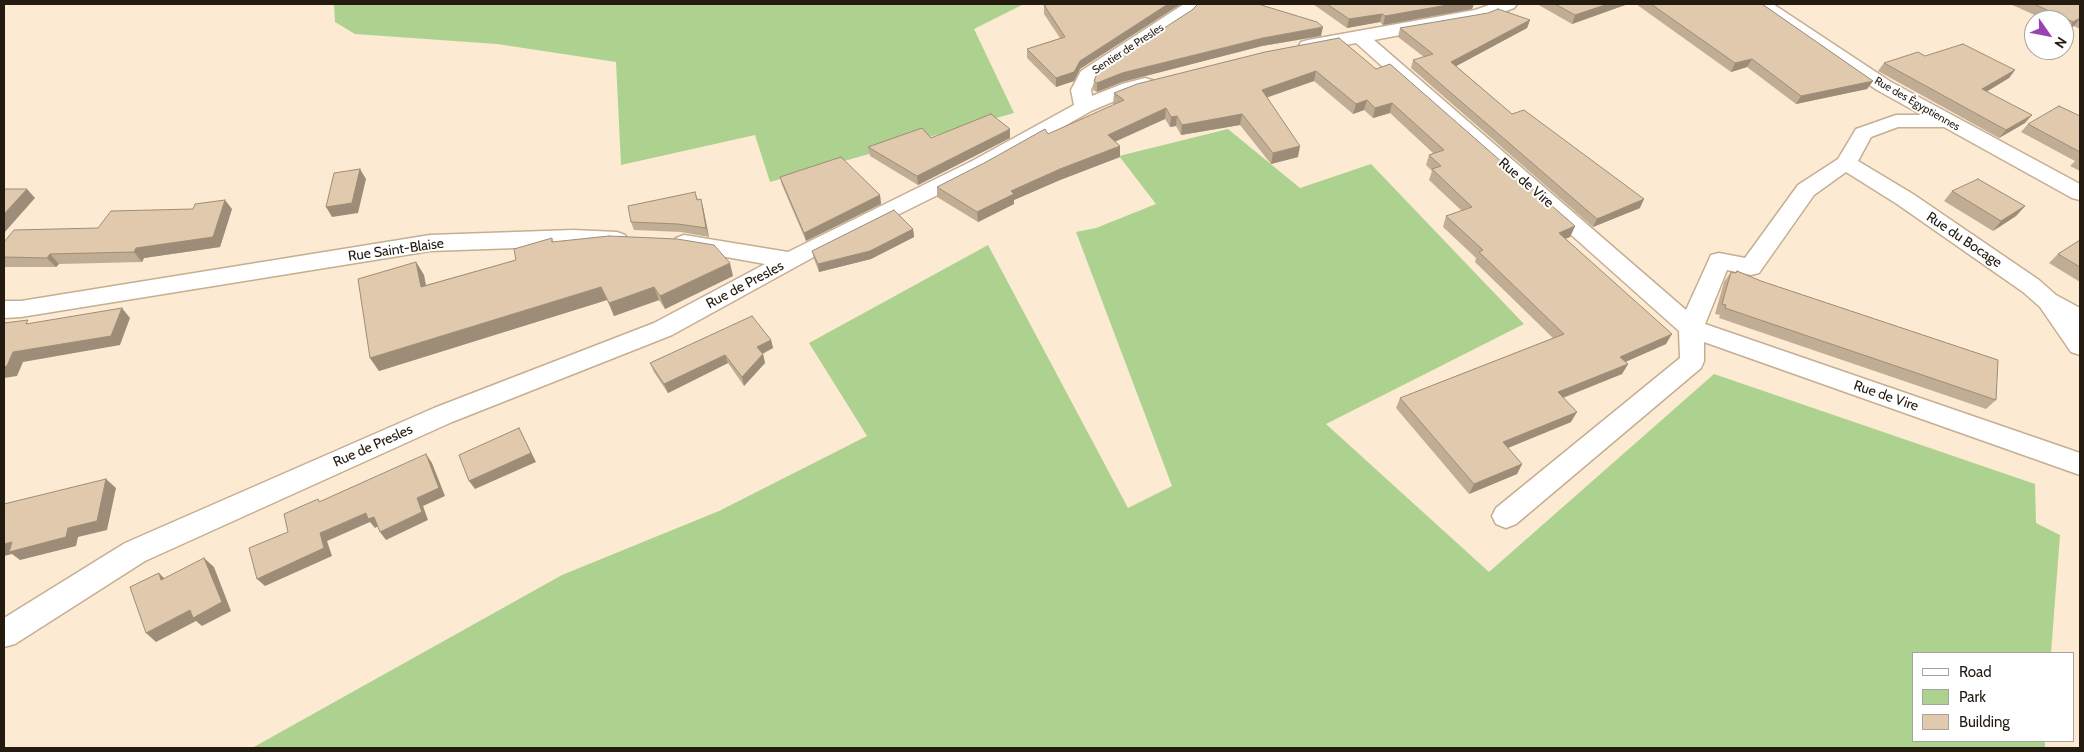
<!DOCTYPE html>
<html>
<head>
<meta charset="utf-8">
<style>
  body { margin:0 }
  #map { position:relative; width:2084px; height:752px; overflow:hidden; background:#fdead2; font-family:Cabin,sans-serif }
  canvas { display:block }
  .frame { position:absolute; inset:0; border:5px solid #231b10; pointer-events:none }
  .legend { position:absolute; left:1912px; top:652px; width:162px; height:90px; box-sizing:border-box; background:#fff; border:1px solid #a7a49f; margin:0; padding:6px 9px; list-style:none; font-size:15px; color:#231b10 }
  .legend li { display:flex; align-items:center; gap:10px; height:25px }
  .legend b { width:25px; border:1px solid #a7a49f }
  .north { position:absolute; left:2024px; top:10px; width:50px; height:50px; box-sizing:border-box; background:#fff; border:1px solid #a7a49f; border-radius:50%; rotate:123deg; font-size:14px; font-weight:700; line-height:20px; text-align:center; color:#231b10 }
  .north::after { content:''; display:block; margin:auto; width:18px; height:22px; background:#9743b1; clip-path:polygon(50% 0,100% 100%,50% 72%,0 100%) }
</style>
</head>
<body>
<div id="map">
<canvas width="2084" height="752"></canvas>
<div class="frame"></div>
<ul class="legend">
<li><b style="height:6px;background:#fff"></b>Road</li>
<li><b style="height:14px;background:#add290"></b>Park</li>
<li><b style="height:14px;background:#e0c9ac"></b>Building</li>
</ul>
<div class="north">N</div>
</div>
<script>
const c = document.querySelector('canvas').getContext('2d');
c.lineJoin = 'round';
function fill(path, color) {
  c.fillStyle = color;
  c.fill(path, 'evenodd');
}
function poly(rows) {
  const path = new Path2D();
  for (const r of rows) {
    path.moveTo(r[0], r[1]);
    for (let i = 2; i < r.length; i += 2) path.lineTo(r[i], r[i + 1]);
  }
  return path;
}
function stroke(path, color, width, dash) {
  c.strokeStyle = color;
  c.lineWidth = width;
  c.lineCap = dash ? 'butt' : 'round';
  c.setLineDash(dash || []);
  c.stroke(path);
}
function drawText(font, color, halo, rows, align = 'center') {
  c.font = font + ' Cabin,sans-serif';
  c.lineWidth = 4;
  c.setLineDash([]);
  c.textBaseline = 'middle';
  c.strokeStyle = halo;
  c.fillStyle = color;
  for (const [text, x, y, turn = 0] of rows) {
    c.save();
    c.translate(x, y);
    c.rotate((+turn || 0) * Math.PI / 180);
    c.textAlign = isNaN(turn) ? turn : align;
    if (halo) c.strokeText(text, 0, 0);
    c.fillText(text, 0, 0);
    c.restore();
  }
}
fill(poly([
  [334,4,1024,4,974,29,1014,113,770,182,755,135,621,165,616,62,497,44,355,34,335,22],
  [1228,129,1300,188,1371,164,1524,324,1326,424,1489,572,1714,374,2035,484,2036,523,2060,535,2051,653,1913,653,1913,741,2045,741,2045,748,252,748,562,575,719,511,867,436,809,343,988,245,1128,508,1172,486,1076,232,1096,228,1156,204,1119,156]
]), '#add290');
const minor = poly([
  [1184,4,1204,4,1190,17,1096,78,1091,90,1092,96,1122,84,1145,78,1152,80,1155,84,1152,88,1136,92,1091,111,986,171,821,253,672,335,452,422,145,561,15,644,4,647,4,618,125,543,434,408,654,323,765,264,676,248,673,243,676,238,684,235,788,252,972,161,1074,105,1071,90,1081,71,1184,4],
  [1492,4,1517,4,1514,8,1485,19,1374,40,1686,310,1711,255,1719,253,1745,258,1798,185,1838,159,1856,129,1896,115,1922,115,1877,90,1755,8,1752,4,1773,4,1891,82,2080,184,2080,200,2072,198,1944,127,1898,127,1871,137,1858,161,1913,194,2039,280,2056,295,2080,308,2080,355,2071,352,2040,307,2023,292,1897,204,1846,172,1814,195,1759,273,1751,275,1727,270,1705,324,2080,453,2080,475,1704,342,1704,361,1701,368,1516,524,1506,528,1496,524,1492,516,1496,508,1680,358,1679,331,1356,43,1308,52,1301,50,1299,46,1301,42,1308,40,1475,10,1492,4],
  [573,230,617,232,625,235,628,240,625,245,617,248,573,246,430,251,21,317,4,318,4,301,21,301,430,235,573,230]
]);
stroke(minor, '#c5ae92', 3);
fill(minor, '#fff');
fill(poly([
  [1051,4,1080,69,1074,81,1056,87,1027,58,1027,49,1060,38,1044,14,1044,5],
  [1313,4,1474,4,1472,9,1383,25,1380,22,1347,28],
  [1537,4,1628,4,1572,24],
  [1636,4,1762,4,1873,81,1867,89,1796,104,1747,67,1731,72],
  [2010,4,2080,4,2080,29,2074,26,2067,30,2064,28,2064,20,2046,20],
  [1530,20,1527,28,1456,66,1512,114,1640,208,1593,227,1411,68,1413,60,1424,57,1398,37,1400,28],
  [1321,36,1262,46,1122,82,1097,92,1093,90,1094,81,1098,71],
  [1265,52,1376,69,1575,226,1570,237,1565,239,1666,344,1625,362,1628,364,1622,374,1563,398,1571,422,1508,448,1522,464,1517,474,1469,494,1396,408,1400,398,1553,338,1475,262,1476,258,1443,227,1446,216,1462,211,1429,180,1432,171,1426,165,1429,155,1433,153,1390,113,1373,118,1364,110,1353,114,1314,81,1267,97,1298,157,1271,164,1240,125,1181,135,1176,126,1170,127,1165,119,1115,142,1120,157,1060,180,1014,200,1014,204,978,222,937,197,937,187,1048,134,1115,105,1113,104,1114,93],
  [1925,56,2015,70,2009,78,1986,92,2025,123,1999,138,1878,71,1884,63],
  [2080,116,2080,171,2070,166,2075,161,2021,132,2028,124],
  [931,138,1010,138,918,185,870,156,868,147],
  [780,177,880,195,881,204,806,241,782,185],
  [1952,191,2025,206,2016,216,1993,231,1944,201],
  [695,192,698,200,703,207,709,237,681,232,634,230,631,222],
  [232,209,220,247,144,258,142,262,59,264,56,267,4,267,4,242,98,228],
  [913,229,914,237,871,259,819,272,814,259,812,251],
  [552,238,553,242,733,276,665,309,659,300,614,316,607,300,379,371,370,358,416,262,424,275,426,285,516,260],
  [2080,240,2080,282,2049,263,2058,254],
  [1737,271,1996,400,1986,409,1719,318,1720,315,1715,314,1724,282,1731,272,1735,273],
  [771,340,773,348,763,354,765,363,744,386,728,363,668,393,654,372,650,363]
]), '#c1ad94');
fill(poly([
  [1168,4,1181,4,1080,69,1074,81,1056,87,1056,78,1080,61],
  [1453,4,1474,4,1472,9,1383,25,1385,16],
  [1608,4,1628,4,1572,24,1575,15],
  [1382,14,1380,22,1347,28,1349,19],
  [2080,18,2074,26,2067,30,2073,22],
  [1530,20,1527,28,1449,70,1451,62],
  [1323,27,1321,36,1262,46,1122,82,1097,92,1097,83,1122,73,1263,38],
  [1752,59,1747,67,1731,72,1735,63],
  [2015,70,2009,78,1976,98,1982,89],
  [1316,71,1314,81,1260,100,1262,90],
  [1873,81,1867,89,1796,104,1801,96],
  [1367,100,1364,110,1353,114,1356,104],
  [1392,103,1390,113,1373,118,1375,108],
  [1166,108,1165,119,1107,145,1108,135],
  [1242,114,1240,125,1181,135,1182,125],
  [2032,115,2025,123,1999,138,2006,130],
  [1177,116,1176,126,1170,127,1171,117],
  [1010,129,1010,138,918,185,917,176],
  [1120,146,1120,157,1060,180,1014,200,1014,204,978,222,977,212,1011,191,1060,169],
  [1300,146,1298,157,1271,164,1273,153],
  [360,169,366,179,358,213,332,217,326,207],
  [27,189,35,198,4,233,4,214],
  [880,195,881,204,806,241,804,233],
  [701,199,703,207,709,237,706,228],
  [1644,199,1640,208,1593,227,1597,219],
  [225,200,232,209,220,247,144,258,142,262,134,252,136,248],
  [2025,206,2016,216,1993,231,2001,221],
  [1575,226,1570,237,1554,243,1559,233],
  [913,229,914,237,871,259,819,272,818,264],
  [50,254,59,264,56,267,47,258],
  [416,262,424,275,428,300,421,287],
  [730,263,733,276,665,309,660,296],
  [601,287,607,300,379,371,370,358],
  [654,287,659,300,614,316,609,303],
  [122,308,130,318,120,345,23,362,17,376,4,378,4,367,13,352],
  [1672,334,1666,344,1614,367,1620,357],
  [771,340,773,348,759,355,757,347],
  [763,354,765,363,744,386,742,377],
  [725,355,728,363,668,393,664,384],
  [1628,364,1622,374,1552,402,1558,392],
  [1577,412,1571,422,1498,452,1503,442],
  [519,428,536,462,475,489,469,481],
  [426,454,432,463,445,496,423,506,428,520,386,540,380,532],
  [1522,464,1517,474,1469,494,1474,484],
  [106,479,116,488,107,530,78,537,76,546,20,560,12,554,4,556,4,544,68,528],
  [366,513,374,517,380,525,375,528,370,522,327,541,332,556,265,586,257,579,320,533],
  [204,558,214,567,231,611,202,626,196,621,156,642,146,633,190,610],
  [159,573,168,582,161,580]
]), '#9d8d78');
const building = poly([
  [1051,4,1168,4,1080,61,1074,72,1056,78,1027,49,1065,37,1044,5,1051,4],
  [1198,4,1258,4,1317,22,1323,27,1263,38,1122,73,1097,83,1094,81,1098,71,1192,10,1198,4],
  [1327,4,1453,4,1385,16,1382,14,1349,19,1327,4],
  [1555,4,1608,4,1575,15,1555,4],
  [1651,4,1762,4,1873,81,1801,96,1752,59,1735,63,1651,4],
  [2034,4,2080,4,2080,18,2073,22,2034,4],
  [1498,9,1530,20,1451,62,1512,114,1524,110,1644,199,1597,219,1413,60,1433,54,1400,28,1488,13,1498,9],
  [1339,38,1376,69,1390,64,1575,226,1559,233,1672,334,1620,357,1628,364,1558,392,1577,412,1503,442,1522,464,1474,484,1400,398,1564,334,1479,252,1483,250,1446,216,1472,207,1432,169,1441,166,1429,155,1444,150,1392,103,1375,108,1367,100,1356,104,1316,71,1262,90,1300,146,1273,153,1242,114,1182,125,1177,116,1171,117,1166,108,1108,135,1120,146,1060,169,1011,191,1014,194,977,212,937,187,986,162,1045,129,1048,134,1124,100,1114,93,1137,84,1265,52,1339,38],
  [1963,44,2015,70,1982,89,2032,115,2006,130,1884,63,1918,52,1925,56,1963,44],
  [2059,106,2080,116,2080,152,2028,124,2059,106],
  [991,114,1010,129,917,176,868,147,922,128,931,138,991,114],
  [841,157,880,195,804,233,780,177,841,157],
  [360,169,352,203,326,207,334,173,360,169],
  [1978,179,2025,206,2001,221,1952,191,1978,179],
  [4,189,27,189,4,214,4,189],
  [695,192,697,200,701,199,706,228,678,224,631,222,628,206,695,192],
  [225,200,213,237,136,248,134,252,50,254,47,258,4,257,4,242,14,230,98,228,111,211,193,209,195,204,225,200],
  [894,210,913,229,870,251,818,264,812,251,894,210],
  [609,236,677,239,714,245,730,263,660,296,654,287,609,303,601,287,370,358,358,279,416,262,421,287,516,260,514,249,552,238,552,242,609,236],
  [2080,240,2080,267,2058,254,2080,240],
  [1737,271,1761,281,1998,360,1996,400,1725,308,1726,305,1722,304,1731,272,1736,273,1737,271],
  [122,308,111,336,13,352,7,366,4,367,4,323,28,320,26,324,122,308],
  [752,316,771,340,757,347,763,354,742,377,725,355,664,384,650,363,752,316],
  [519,428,531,453,469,481,459,455,519,428],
  [426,454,439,488,417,498,422,512,380,532,374,517,368,519,366,513,320,533,324,548,257,579,249,548,288,532,284,514,318,499,319,502,426,454],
  [106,479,97,521,68,528,66,537,9,552,12,542,4,544,4,504,106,479],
  [204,558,222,602,193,618,190,610,146,633,130,587,159,573,161,580,204,558]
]);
fill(building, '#e0c9ac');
stroke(building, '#9d8d78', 1);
drawText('11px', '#231b10', '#fff', [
  ["Sentier de Presles",1128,49,-33],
  ["Rue des Égyptiennes",1917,104,30]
]);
drawText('14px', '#231b10', '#fff', [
  ["Rue de Vire",1526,183,41],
  ["Rue du Bocage",1964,240,34],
  ["Rue Saint-Blaise",396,250,-8],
  ["Rue de Presles",745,285,-28],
  ["Rue de Vire",1886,396,19],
  ["Rue de Presles",373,446,-24]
]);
</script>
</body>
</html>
